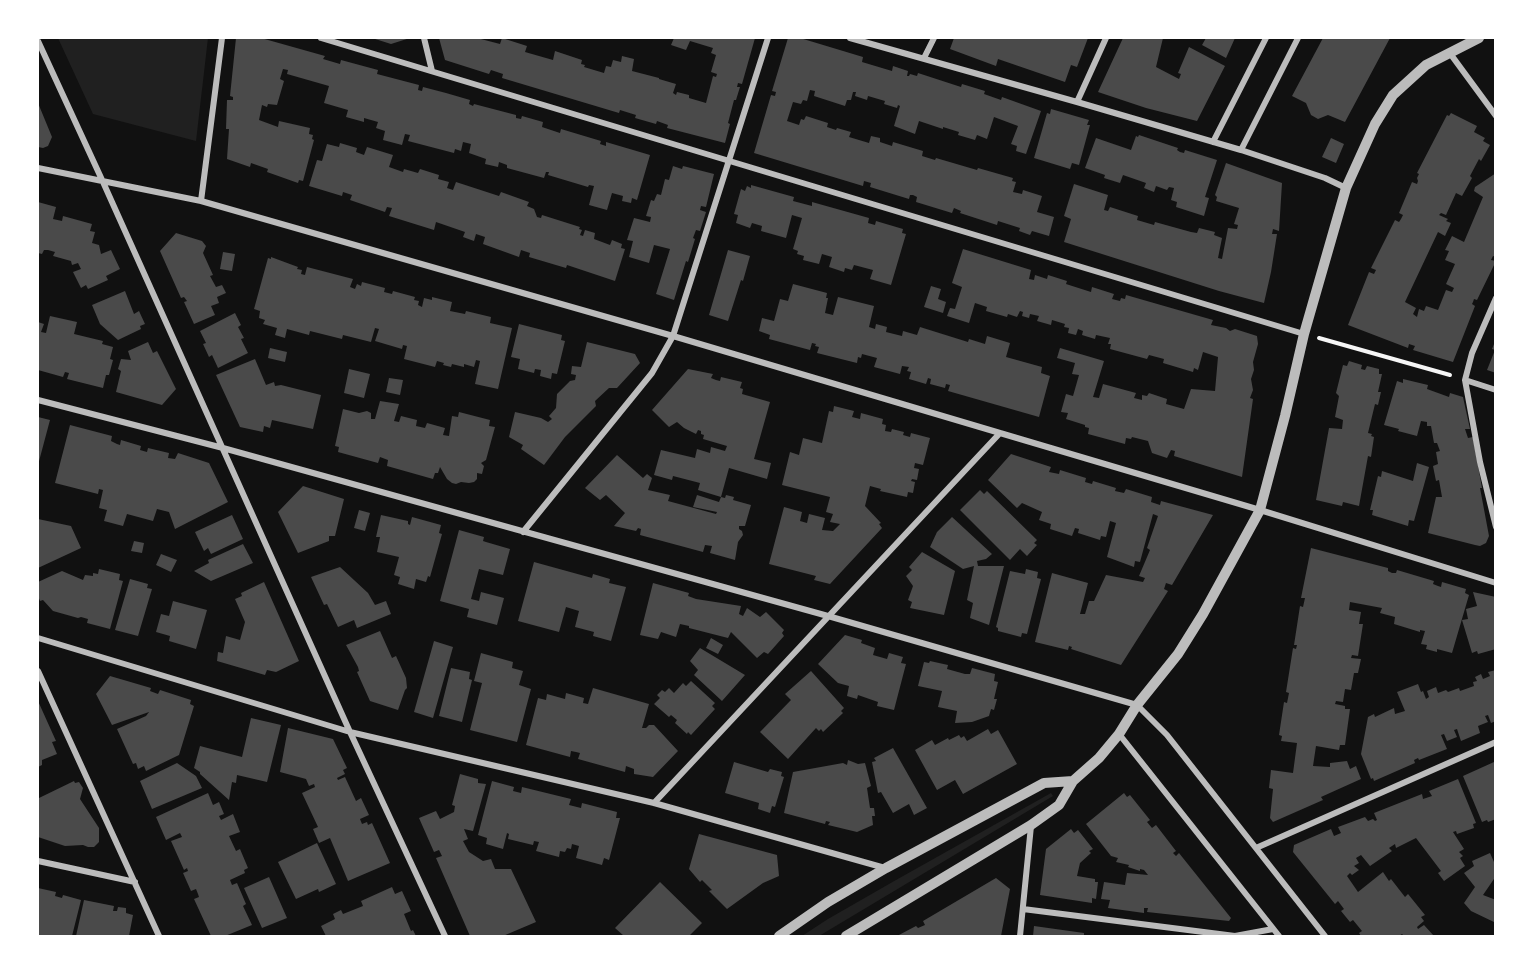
<!DOCTYPE html>
<html>
<head>
<meta charset="utf-8">
<style>
  body { margin:0 }
  #map { position:relative; width:1533px; height:974px; overflow:hidden; background:#111; font-family:Inter,sans-serif }
  canvas { display:block }
  .frame { position:absolute; inset:0; border:39px solid #fff; pointer-events:none }
</style>
</head>
<body>
<div id="map">
<canvas width="1533" height="974"></canvas>
<div class="frame"></div>
</div>
<script>
const c = document.querySelector('canvas').getContext('2d');
c.lineJoin = 'round';
function fill(path, color) {
  c.fillStyle = color;
  c.fill(path, 'evenodd');
}
function poly(rows) {
  const path = new Path2D();
  for (const r of rows) {
    path.moveTo(r[0], r[1]);
    for (let i = 2; i < r.length; i += 2) path.lineTo(r[i], r[i + 1]);
  }
  return path;
}
function stroke(path, color, width, dash) {
  c.strokeStyle = color;
  c.lineWidth = width;
  c.lineCap = dash ? 'butt' : 'round';
  c.setLineDash(dash || []);
  c.stroke(path);
}
fill(poly([
  [58,38,208,38,196,141,93,114],
  [1051,793,1053,796,819,936,802,936,828,919,896,880]
]), '#202020');
fill(poly([
  [236,38,261,38,325,56,323,59,340,64,341,60,378,70,377,74,419,85,418,90,422,91,423,87,446,93,470,100,469,104,473,106,474,104,516,115,516,118,521,119,522,116,543,122,542,127,560,133,561,129,601,141,600,144,606,146,606,142,650,155,637,200,632,198,631,203,622,201,623,196,612,193,607,210,589,205,594,186,589,185,588,187,548,175,549,172,546,172,544,178,507,168,507,165,499,162,498,167,485,164,486,159,469,153,471,144,463,142,461,151,455,149,454,153,408,141,410,135,405,134,402,145,383,140,385,131,376,128,378,122,364,118,364,122,346,117,348,110,324,103,329,86,287,74,288,70,283,69,280,79,284,81,277,105,268,104,267,107,262,105,259,120,278,127,279,121,310,128,309,134,313,135,312,139,314,140,303,181,299,180,298,183,267,172,268,169,251,163,250,167,227,159,229,129,226,129,227,100,233,100,233,97,230,96],
  [372,38,410,38,391,44],
  [439,38,477,38,500,44,502,38,527,46,525,52,553,60,555,51,582,60,581,64,585,65,584,67,604,73,606,66,611,67,613,60,621,62,622,56,634,59,632,71,659,78,659,79,676,84,673,93,676,95,677,92,689,95,689,98,706,103,713,76,716,77,717,74,711,72,716,55,711,53,713,48,690,41,686,50,671,45,674,38,755,38,742,84,738,83,737,87,740,87,736,100,734,100,728,123,730,124,725,143,667,128,668,125,657,121,656,124,635,118,636,115,620,110,619,113,502,78,503,74,491,70,489,74,445,60],
  [788,38,800,38,863,57,862,62,892,71,893,66,908,71,907,76,909,76,910,74,917,76,918,73,961,87,962,84,985,91,984,94,1001,100,1002,97,1041,111,1026,154,1016,151,1017,146,1011,144,1018,126,994,117,987,139,977,135,975,140,958,135,959,132,943,127,943,129,919,121,915,134,894,126,900,106,898,105,897,108,884,104,885,101,868,96,867,100,855,96,856,92,853,92,851,100,847,100,845,106,814,96,815,91,810,90,807,101,803,100,801,104,793,102,787,121,799,125,801,119,804,120,806,116,828,123,827,127,836,130,837,128,851,132,849,137,869,143,871,136,880,138,880,142,892,146,893,142,923,151,922,156,935,160,936,158,977,170,978,168,1013,178,1012,181,1016,182,1013,192,1022,194,1023,190,1042,196,1037,212,1054,217,1049,236,1032,231,1030,235,1019,231,1020,228,998,221,997,225,960,213,961,211,954,208,952,213,916,202,917,197,913,195,910,195,909,199,870,187,871,183,864,181,863,186,754,153,771,95,775,96,776,92,772,91],
  [954,38,1088,38,1077,67,1071,65,1065,82,998,59,996,66,950,49],
  [1123,38,1163,38,1156,67,1179,79,1181,74,1178,73,1189,47,1225,66,1197,121,1146,108,1098,92],
  [1206,38,1235,38,1226,58,1202,45],
  [1323,38,1390,38,1345,122,1328,115,1318,119,1311,115,1306,103,1292,96],
  [38,103,52,137,48,146,43,148,38,147],
  [1051,109,1089,120,1087,125,1090,125,1079,165,1072,163,1070,169,1034,158,1047,113,1050,114],
  [1451,113,1477,126,1474,132,1485,138,1483,141,1490,145,1481,161,1479,159,1470,176,1472,178,1462,196,1456,193,1446,215,1441,213,1439,215,1448,219,1446,221,1451,223,1445,236,1438,232,1405,302,1416,308,1413,314,1417,317,1419,309,1424,311,1426,306,1438,310,1446,290,1452,292,1454,288,1446,284,1455,264,1445,260,1449,251,1445,250,1452,236,1464,242,1483,197,1474,191,1475,187,1496,173,1496,257,1493,256,1491,260,1496,261,1477,300,1474,299,1473,302,1472,304,1475,306,1453,362,1413,350,1415,346,1409,344,1408,348,1348,325,1369,272,1374,274,1376,270,1371,268,1395,220,1399,222,1401,219,1403,215,1399,213,1412,182,1417,184,1418,181,1417,178,1419,174,1417,173,1447,115,1449,116],
  [1139,135,1178,148,1177,150,1180,152,1184,153,1185,150,1217,160,1205,197,1209,198,1204,216,1176,207,1177,202,1171,200,1174,188,1169,187,1167,190,1156,186,1154,192,1144,188,1146,183,1123,175,1120,183,1104,178,1105,175,1085,168,1096,138,1131,150,1136,136,1138,137],
  [1331,138,1344,144,1336,163,1322,157],
  [340,143,357,148,356,152,364,155,367,147,393,155,389,167,403,172,404,169,418,173,420,169,439,175,438,179,449,182,447,188,453,190,456,182,499,196,501,192,529,202,527,206,534,209,537,217,541,218,542,215,580,227,579,229,582,230,580,235,583,236,585,230,595,233,594,239,610,245,612,240,622,244,621,248,625,249,615,281,567,265,566,268,529,257,530,253,521,250,519,257,483,244,485,237,476,234,474,241,463,237,465,232,436,222,434,230,389,216,392,208,387,207,385,212,350,200,352,195,343,192,342,196,309,186,317,160,322,161,327,144,339,147],
  [1226,163,1282,183,1279,231,1273,229,1272,234,1277,234,1271,272,1264,303,1219,291,1064,242,1071,219,1064,216,1074,184,1108,195,1104,210,1108,211,1110,207,1138,216,1137,220,1154,225,1155,222,1191,232,1197,233,1199,228,1215,232,1214,235,1222,238,1218,258,1222,259,1228,228,1237,229,1238,225,1234,224,1239,208,1216,201,1217,197,1215,195],
  [673,166,682,169,683,166,714,174,706,207,701,206,700,210,706,212,700,231,696,230,693,238,695,239,688,262,686,261,674,300,656,294,670,249,654,245,649,263,629,257,633,241,627,240,634,218,650,222,651,217,646,216,651,200,654,201,657,194,661,195,665,179,669,180],
  [751,185,794,197,793,201,812,206,812,202,869,218,868,223,875,225,876,221,903,229,902,233,906,234,891,285,870,279,873,270,854,265,852,270,845,268,844,272,829,267,832,257,822,254,819,264,803,260,804,256,797,254,798,251,793,249,802,218,792,215,786,238,761,231,762,226,752,223,750,228,736,223,738,215,734,214,741,189,745,191,747,186,751,188],
  [38,202,56,207,53,219,62,221,63,216,92,224,90,231,95,232,92,243,99,245,101,254,111,250,120,269,106,276,108,280,88,289,86,285,81,288,73,272,81,269,78,263,72,265,71,261,53,256,55,252,48,250,44,250,42,254,38,253],
  [176,233,202,241,206,246,203,253,213,275,210,276,216,287,222,285,226,293,217,297,219,303,211,306,215,315,194,324,184,302,187,301,184,297,181,298,160,251],
  [963,249,1031,270,1029,279,1034,280,1035,275,1047,279,1048,275,1067,281,1066,284,1091,292,1092,287,1114,294,1112,299,1120,301,1121,298,1125,299,1126,295,1213,320,1211,325,1226,328,1230,331,1235,329,1257,336,1258,344,1253,362,1254,370,1251,379,1253,390,1250,398,1253,399,1242,477,1174,456,1175,451,1171,450,1167,458,1152,453,1148,441,1132,437,1131,439,1126,438,1125,444,1088,434,1089,428,1085,427,1085,425,1066,419,1068,413,1061,412,1066,394,1073,396,1079,375,1072,374,1075,363,1057,358,1060,348,1104,361,1093,397,1099,398,1103,384,1136,393,1134,398,1142,400,1142,395,1147,396,1149,393,1167,399,1166,404,1184,409,1191,389,1215,391,1218,357,1203,352,1198,370,1194,368,1193,372,1163,363,1164,359,1149,355,1147,359,1110,349,1111,344,1108,344,1110,338,1096,335,1095,339,1082,335,1083,331,1078,329,1076,335,1068,333,1069,328,1064,327,1065,324,1052,320,1051,325,1037,321,1039,316,1030,314,1029,318,1022,316,1023,312,1020,311,1017,317,1008,314,1007,317,986,311,987,307,975,303,969,323,947,316,950,308,955,309,962,287,952,283],
  [728,250,750,256,743,281,741,280,728,321,709,315],
  [223,252,235,254,232,271,220,269],
  [271,257,298,267,297,269,302,270,301,274,305,275,307,267,353,279,350,287,355,289,357,284,361,286,362,282,385,288,384,292,392,294,393,291,415,297,414,300,419,301,418,305,422,307,424,298,432,300,432,297,452,302,450,311,465,314,466,311,491,317,490,323,512,328,498,389,475,384,480,361,476,360,474,367,464,364,464,367,452,364,451,367,443,365,444,363,437,361,435,367,404,359,407,346,403,345,402,349,375,341,379,329,375,328,371,342,343,335,342,339,310,331,309,335,287,329,285,338,275,335,277,328,263,324,265,320,259,318,260,311,254,309,268,258,271,259],
  [793,284,827,293,826,298,828,298,825,313,833,315,838,297,874,306,869,327,875,329,876,324,887,327,886,332,902,336,903,331,917,335,920,327,968,342,969,339,985,344,987,336,1010,343,1006,357,1042,367,1041,373,1050,376,1039,417,948,391,950,385,946,384,945,388,930,384,931,379,928,378,926,384,909,379,911,372,907,371,909,367,902,366,900,374,874,367,877,358,862,354,861,358,858,357,857,363,817,353,819,347,815,346,816,344,812,343,810,350,769,339,770,335,759,331,762,318,774,321,780,299,788,301],
  [931,286,941,289,938,299,946,302,943,313,924,307],
  [125,291,134,314,139,311,145,324,140,326,141,329,118,340,100,324,92,305],
  [235,313,241,325,238,327,244,338,241,339,248,353,218,368,212,355,209,357,203,344,206,343,200,331],
  [50,316,77,322,74,334,103,341,102,344,113,347,110,359,113,360,109,375,106,375,103,388,67,379,69,373,65,372,63,377,38,370,38,322,44,324,41,332,46,333],
  [519,324,562,335,561,340,565,341,557,374,552,373,551,379,540,376,541,370,535,369,534,373,518,369,520,359,511,357],
  [1496,339,1496,373,1487,370,1495,350,1492,349],
  [148,342,153,353,157,351,176,389,162,405,116,392,121,371,118,369,121,359,131,360,128,351],
  [587,342,635,354,640,363,617,388,609,388,595,401,596,406,565,437,544,465,521,449,523,445,509,437,515,412,541,418,548,422,552,419,549,416,556,408,557,394,570,381,575,380,576,375,571,374,572,366,581,367],
  [270,348,287,352,285,362,268,358],
  [255,359,266,385,274,382,275,386,281,385,321,395,313,429,272,420,270,428,264,426,263,432,240,427,216,375],
  [1349,361,1362,365,1361,369,1365,370,1367,366,1379,369,1379,374,1382,374,1378,392,1381,392,1378,405,1375,404,1368,433,1372,434,1371,436,1374,437,1371,457,1368,456,1359,506,1343,502,1342,506,1316,500,1329,428,1342,429,1343,420,1335,417,1339,396,1336,393,1343,365,1347,366],
  [349,369,370,374,364,398,344,393],
  [688,369,713,374,711,378,716,380,720,381,721,377,742,382,740,388,743,389,742,394,770,402,754,459,771,463,767,479,729,468,721,497,698,490,700,483,673,476,672,480,654,475,661,450,695,458,697,449,710,453,711,447,725,451,727,446,703,439,704,435,701,434,701,431,698,430,696,434,684,428,677,422,669,427,652,410],
  [389,378,403,380,400,395,386,392],
  [1403,379,1428,385,1427,389,1449,397,1450,393,1463,397,1470,429,1465,429,1468,438,1473,437,1482,488,1480,488,1489,536,1486,543,1480,546,1475,545,1428,533,1436,497,1442,497,1439,480,1436,481,1433,466,1438,464,1436,452,1440,451,1437,443,1434,443,1431,426,1427,426,1427,422,1421,421,1417,436,1398,431,1399,429,1384,425,1397,381,1403,383],
  [380,401,399,404,394,421,399,422,401,416,417,420,416,426,425,428,427,423,445,428,443,435,449,436,452,416,458,417,459,412,490,420,489,426,495,427,486,460,481,463,484,466,482,474,477,473,477,479,474,482,469,483,461,482,456,484,452,483,447,479,440,467,438,473,435,473,433,479,387,466,388,460,380,457,378,463,338,452,339,447,335,446,343,409,359,413,367,411,371,413,371,419,375,419],
  [834,406,854,411,852,417,860,419,861,413,883,419,882,424,886,425,885,431,891,432,892,429,904,432,903,435,910,437,911,433,930,438,923,465,915,463,914,468,919,469,917,480,912,479,911,481,915,482,913,493,908,492,907,497,880,491,881,489,870,486,865,506,881,523,879,524,882,528,830,584,814,580,816,576,769,564,784,507,802,512,800,521,807,523,809,514,825,518,822,530,833,531,840,524,830,522,833,514,826,512,830,497,782,485,790,452,799,455,803,438,822,443,829,411,833,412],
  [38,417,50,420,38,465],
  [70,425,112,436,111,441,117,444,120,445,121,440,141,446,140,450,147,452,148,448,169,453,168,458,175,459,178,453,209,463,228,502,175,529,169,512,157,509,153,521,127,514,123,526,104,521,107,510,99,508,103,490,99,489,98,494,55,483],
  [1011,454,1051,467,1049,472,1059,474,1060,470,1086,478,1085,482,1092,484,1093,481,1116,488,1115,491,1124,493,1126,489,1152,497,1151,502,1160,505,1161,501,1213,515,1172,585,1166,583,1164,589,1168,591,1121,665,1071,649,1072,647,1069,646,1068,650,1035,642,1052,573,1088,583,1080,614,1085,614,1089,601,1094,601,1106,575,1143,582,1145,578,1139,576,1150,550,1147,548,1158,516,1153,514,1140,562,1135,561,1134,567,1107,557,1116,523,1110,521,1106,537,1101,536,1100,540,1078,533,1079,529,1075,528,1072,536,1050,529,1051,524,1039,520,1042,512,1022,503,1017,508,988,480],
  [617,455,643,478,647,474,652,478,648,490,670,495,668,501,716,514,717,512,693,507,697,495,719,502,721,497,725,498,726,495,734,497,733,500,751,505,745,526,739,526,739,529,742,531,743,535,738,542,735,560,710,553,712,546,705,545,703,552,640,535,641,529,638,528,636,531,614,526,625,513,606,495,600,500,585,488],
  [1417,463,1429,467,1414,521,1409,520,1408,526,1372,515,1373,510,1370,510,1378,476,1381,477,1382,471,1413,481],
  [303,486,344,499,335,536,329,536,329,541,298,553,278,512],
  [980,490,984,494,987,491,1037,540,1034,543,1037,545,1027,556,1020,549,1010,560,960,510],
  [359,510,370,513,365,531,354,528],
  [232,515,243,539,211,554,208,548,204,551,195,532],
  [381,515,408,521,408,524,410,525,412,517,441,525,439,533,442,534,430,577,428,576,426,582,416,579,414,589,398,584,400,577,394,575,399,557,377,552,380,537,376,537],
  [952,517,992,554,986,559,977,561,978,566,1004,566,989,625,970,618,973,603,967,600,974,566,963,569,930,547,937,532],
  [38,519,71,526,81,548,38,568],
  [459,530,484,537,483,541,486,542,510,549,503,575,479,569,471,599,479,601,481,592,504,598,497,625,467,617,469,609,440,601],
  [134,541,144,543,142,553,131,551],
  [243,544,253,563,211,581,194,571,209,563,208,560],
  [1311,548,1388,568,1388,571,1392,573,1396,573,1397,570,1434,581,1433,584,1438,586,1441,587,1442,582,1466,589,1465,593,1469,595,1452,653,1437,649,1437,652,1426,649,1427,645,1421,644,1425,631,1420,630,1420,632,1394,624,1395,617,1380,613,1382,608,1350,602,1349,610,1361,612,1359,624,1363,624,1358,656,1352,655,1351,658,1361,659,1358,673,1354,673,1351,690,1345,689,1343,702,1336,701,1335,704,1345,706,1345,709,1350,709,1345,745,1340,745,1339,750,1316,746,1313,766,1330,767,1330,763,1347,761,1350,769,1356,766,1361,779,1321,797,1323,800,1273,822,1270,818,1273,789,1269,788,1271,770,1293,773,1297,743,1281,741,1282,736,1279,735,1284,702,1287,703,1289,693,1286,692,1293,648,1296,649,1297,645,1294,645,1300,606,1303,607,1305,598,1301,598],
  [922,552,955,571,944,615,910,608,912,602,908,600,913,586,906,576,912,570,909,567],
  [161,554,177,560,171,572,156,565],
  [534,562,592,578,593,574,610,579,609,583,626,587,611,641,593,636,594,632,575,627,579,611,566,607,559,632,518,621],
  [340,567,368,593,375,605,386,601,391,614,357,628,354,620,338,627,327,604,324,605,311,577],
  [99,569,120,574,119,580,123,581,110,629,87,623,88,619,81,617,78,618,53,611,43,600,40,601,38,596,38,582,62,571,83,580,85,575,93,576,93,573,98,574],
  [1026,569,1038,572,1037,578,1041,579,1027,634,1022,633,1021,637,998,631,998,628,996,627,1010,571,1025,574],
  [130,579,148,584,147,588,152,589,138,636,115,630],
  [264,582,299,661,276,672,267,670,265,675,217,661,218,652,223,653,226,636,240,640,245,622,235,599,242,596,241,593],
  [653,583,689,593,688,596,696,599,741,606,739,614,743,616,747,608,760,617,766,612,784,630,782,633,784,636,768,654,764,652,757,658,731,632,728,638,689,628,689,626,680,624,676,637,661,632,658,639,640,635],
  [1473,592,1496,597,1496,649,1478,654,1477,651,1472,653,1462,620,1468,619,1466,609,1477,606],
  [173,601,207,610,196,649,169,641,170,636,156,632,161,614,169,616],
  [380,631,392,658,396,656,406,678,407,688,405,690,398,710,370,701,357,672,359,671,358,667,346,645],
  [845,635,862,640,861,643,875,648,873,655,887,659,889,653,903,657,901,663,906,664,894,710,877,706,878,702,858,695,857,699,847,696,849,686,838,683,818,664],
  [711,638,723,645,718,654,706,648],
  [434,641,453,647,433,718,414,712],
  [700,648,745,675,722,701,694,675,698,670,690,661],
  [481,653,513,662,512,668,523,671,519,685,531,689,517,742,470,730,482,683,474,681],
  [930,661,948,665,947,669,965,674,970,674,972,668,995,674,994,681,998,682,994,699,997,699,994,710,991,709,989,716,972,722,955,723,957,711,938,707,942,691,918,686,924,662,929,663],
  [451,668,470,672,469,679,472,680,462,722,439,716],
  [1496,670,1496,721,1491,723,1488,715,1485,716,1488,722,1478,726,1480,733,1461,741,1457,729,1454,730,1457,737,1447,741,1444,734,1441,735,1447,749,1419,760,1418,758,1414,760,1415,763,1374,781,1373,778,1371,779,1361,754,1368,717,1374,714,1375,717,1394,708,1395,714,1405,711,1397,692,1418,684,1421,692,1423,691,1426,699,1429,697,1427,691,1436,687,1438,693,1446,690,1448,692,1459,688,1460,691,1474,686,1473,682,1477,681,1475,677,1481,674,1483,679,1490,676,1488,672],
  [811,671,844,708,841,711,843,713,823,732,821,729,819,731,816,728,788,759,760,732,791,700,785,694],
  [110,676,151,688,150,691,158,694,160,690,191,700,190,704,194,706,179,755,146,771,144,766,138,769,136,763,133,764,117,729,146,716,149,712,112,725,96,694],
  [691,681,715,703,712,706,715,709,691,735,688,732,687,734,675,723,677,720,671,715,669,717,654,704,660,698,657,695,662,690,665,692,669,688,674,693,683,683,686,686],
  [593,688,649,704,642,728,646,728,649,725,654,725,678,751,653,777,634,774,634,769,626,766,625,772,578,759,580,753,576,752,571,751,570,757,526,745,538,698,546,700,547,694,565,699,566,693,584,698,583,703,588,704],
  [38,701,56,741,52,742,57,754,42,760,42,765,38,767],
  [251,718,281,725,267,782,237,775,236,783,232,782,229,800,200,774,200,772,194,768,200,746,242,757],
  [288,728,333,739,347,768,343,770,345,774,337,778,338,780,345,777,356,801,361,798,369,815,360,819,362,824,367,822,368,825,372,823,390,863,348,881,330,838,319,843,313,829,318,827,302,793,315,787,314,784,309,786,306,779,280,772],
  [988,729,991,734,998,730,1017,764,963,794,955,780,937,790,915,750,932,740,935,745,948,738,949,740,959,735,961,738,964,736,967,741],
  [893,748,927,808,914,815,909,804,893,813,881,792,878,793,872,762,876,761,874,758],
  [848,760,858,764,865,763,871,786,867,788,870,808,874,808,875,816,872,816,873,825,857,832,828,825,830,822,826,821,825,824,784,813,793,772,843,763,847,765],
  [734,762,768,772,770,769,782,772,781,776,784,777,775,807,772,806,770,813,758,809,759,803,725,793],
  [1494,762,1494,765,1496,765,1496,819,1488,822,1487,820,1482,822,1463,776],
  [177,763,196,776,202,788,152,809,140,781],
  [460,774,478,779,478,783,486,784,473,831,464,829,468,839,463,841,469,852,483,861,491,859,495,869,511,869,536,922,503,936,470,936,436,858,442,856,439,850,434,852,419,818,436,811,440,819,454,812,455,806,452,805],
  [1458,779,1476,823,1473,824,1474,828,1457,834,1456,831,1453,832,1464,849,1459,852,1463,856,1460,858,1465,866,1444,881,1438,873,1441,871,1416,838,1396,848,1395,844,1389,848,1392,851,1370,866,1361,855,1356,858,1359,863,1354,866,1359,870,1352,875,1350,873,1347,876,1358,892,1383,872,1389,881,1391,879,1405,897,1408,894,1425,915,1421,917,1424,921,1417,927,1418,929,1424,925,1434,936,1404,936,1402,934,1399,936,1361,936,1359,933,1362,931,1353,920,1350,922,1341,911,1344,909,1338,901,1335,904,1293,852,1294,845,1331,829,1334,836,1341,833,1338,827,1365,817,1368,821,1373,819,1375,821,1377,820,1374,813,1422,794,1423,799,1432,796,1429,791],
  [74,781,75,783,79,782,83,788,80,799,99,828,99,842,94,847,88,847,83,845,65,846,38,837,38,803,39,798],
  [492,781,514,787,513,791,521,793,522,787,571,799,569,805,581,808,582,803,617,812,616,818,620,818,609,860,604,858,602,865,576,858,579,846,572,844,571,849,567,848,565,852,560,851,559,857,536,851,539,842,534,841,533,845,508,839,509,834,507,833,503,849,486,844,487,838,478,835],
  [208,793,213,805,219,802,224,814,219,816,221,820,233,814,240,832,229,836,236,851,240,849,248,868,244,870,245,873,230,880,232,885,237,883,246,904,243,906,252,925,225,936,211,936,194,899,199,897,198,894,196,889,191,891,183,873,188,871,187,868,184,870,171,841,182,837,180,833,166,840,156,817],
  [1124,793,1127,797,1130,795,1150,820,1147,822,1152,828,1156,825,1176,851,1173,853,1176,856,1179,853,1231,918,1229,921,1147,912,1148,908,1144,908,1144,913,1108,908,1110,900,1101,899,1104,882,1125,885,1127,873,1148,875,1144,870,1140,869,1140,871,1128,867,1129,865,1116,862,1118,858,1111,856,1086,824],
  [1071,829,1074,833,1078,830,1093,849,1089,851,1091,853,1080,863,1077,876,1095,879,1095,882,1098,882,1096,899,1092,898,1092,903,1040,895,1046,849],
  [699,834,777,855,779,876,763,883,727,909,709,891,712,890,702,880,700,882,689,869],
  [317,843,336,884,319,892,318,889,296,899,278,862],
  [1490,853,1494,862,1496,860,1496,876,1483,895,1496,900,1496,923,1471,911,1464,903,1475,887,1464,873,1474,866,1472,861],
  [269,877,287,918,262,928,244,888],
  [996,878,1010,889,1001,936,897,936,916,926,918,928,925,925,923,921],
  [660,882,702,923,689,936,624,936,615,928],
  [392,887,395,894,402,891,411,911,404,914,411,931,413,930,416,936,326,936,321,926,335,919,333,914,341,910,343,914,363,906,361,901],
  [38,888,56,892,55,896,62,898,63,895,81,900,72,936,64,935,63,936,38,936],
  [84,900,114,906,113,911,117,911,118,907,126,908,126,913,133,915,129,936,76,936],
  [1034,926,1084,933,1084,936,1033,936]
]), '#4a4a4a');
stroke(poly([
  [1319,338,1450,375]
]), '#f5f5f5', 4);
stroke(poly([
  [321,38,1304,334],
  [424,38,432,71],
  [850,38,1077,102,1241,150,1325,178,1346,188],
  [38,41,103,182,350,732,445,936],
  [1449,52,1496,116],
  [924,58,934,38],
  [1077,102,1106,38],
  [1213,142,1266,38],
  [1241,150,1298,38],
  [38,168,201,201,673,336,1000,433,1260,510,1496,583],
  [201,201,222,38],
  [1496,298,1472,353,1465,380,1480,462,1496,527],
  [1465,380,1496,390],
  [38,400,223,448,828,616,1137,705,1167,735,1325,936],
  [523,532,652,373,673,336,768,38],
  [38,638,350,732,654,803,885,868],
  [38,671,159,936],
  [1119,734,1279,936],
  [654,803,1000,433],
  [1256,848,1496,742],
  [38,861,135,882],
  [1023,909,1235,936,1273,929],
  [1020,936,1031,826]
]), '#bcbcbc', 6);
stroke(poly([
  [779,936,828,902,886,868,1044,783,1073,781],
  [846,936,1031,825,1059,805,1073,781,1099,758,1119,734,1137,705,1178,654,1203,614,1260,510,1285,416,1304,334,1346,188,1375,124,1393,95,1426,65,1479,38]
]), '#bcbcbc', 10);
</script>
</body>
</html>
